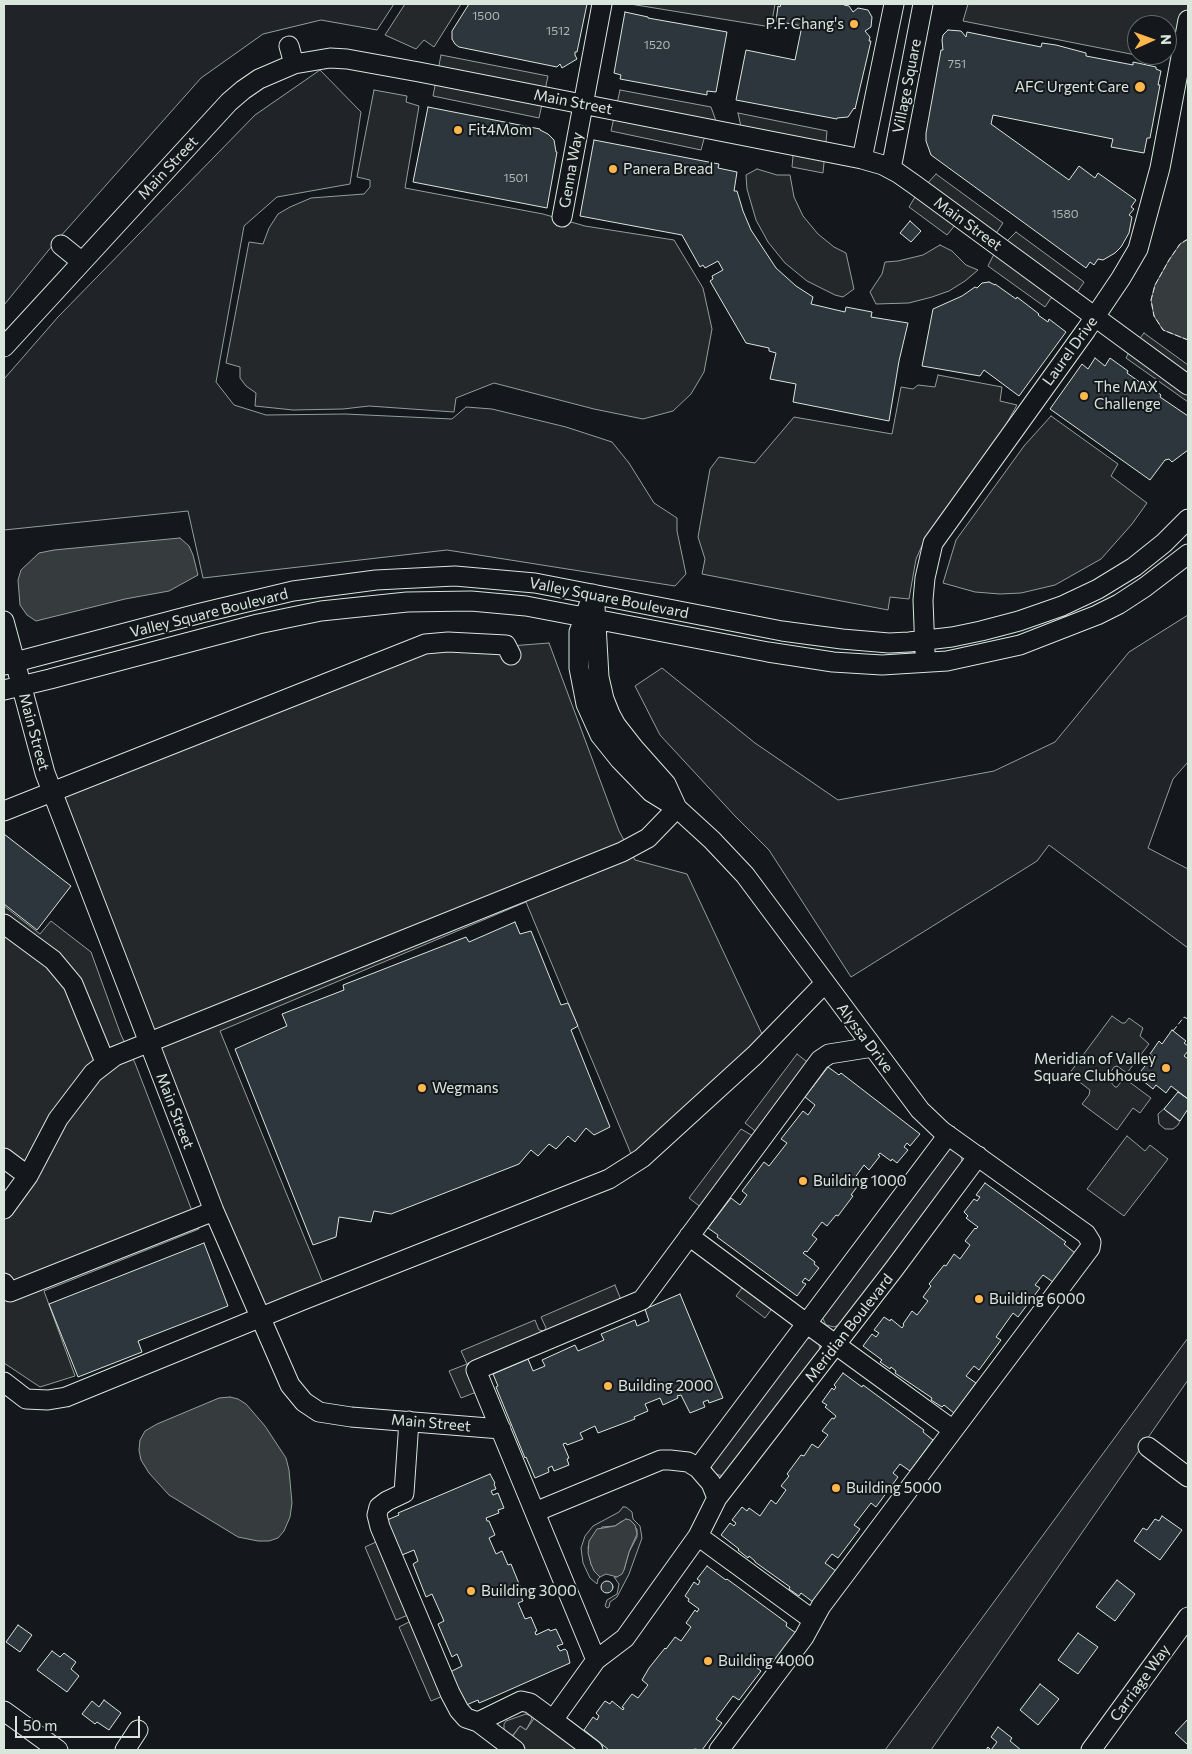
<!DOCTYPE html>
<html>
<head>
<meta charset="utf-8">
<style>
  body { margin:0 }
  #map { position:relative; width:1192px; height:1754px; overflow:hidden; background:#14181c; font-family:Commissioner,sans-serif }
  canvas { display:block }
  .frame { position:absolute; inset:0; border:5px solid #d8e6dc; pointer-events:none }
  .north { position:absolute; left:1127px; top:15px; width:50px; height:50px; box-sizing:border-box; background:#14181c; border:1px solid #626a69; border-radius:50%; rotate:88deg; font-size:14px; font-weight:700; line-height:20px; text-align:center; color:#d8e6dc }
  .north::after { content:''; display:block; margin:auto; width:18px; height:22px; background:#ffb74d; clip-path:polygon(50% 0,100% 100%,50% 72%,0 100%) }
  .scale { position:absolute; left:15px; top:1716px; width:125px; height:22px; box-sizing:border-box; border:2px solid #d8e6dc; border-top:0; padding-left:6px; font-size:15px; line-height:18px; white-space:nowrap; color:#d8e6dc; -webkit-text-stroke:4px #14181c; paint-order:stroke }
</style>
</head>
<body>
<div id="map">
<canvas width="1192" height="1754"></canvas>
<div class="frame"></div>
<div class="north">N</div>
<div class="scale">50 m</div>
</div>
<script>
const c = document.querySelector('canvas').getContext('2d');
c.lineJoin = 'round';
function fill(path, color) {
  c.fillStyle = color;
  c.fill(path, 'evenodd');
}
function poly(rows) {
  const path = new Path2D();
  for (const r of rows) {
    if (r.length === 3) {
      path.moveTo(r[0] + r[2], r[1]);
      path.arc(r[0], r[1], r[2], 0, 2 * Math.PI);
      continue;
    }
    path.moveTo(r[0], r[1]);
    for (let i = 2; i < r.length; i += 2) path.lineTo(r[i], r[i + 1]);
  }
  return path;
}
function stroke(path, color, width, dash) {
  c.strokeStyle = color;
  c.lineWidth = width;
  c.lineCap = dash ? 'butt' : 'round';
  c.setLineDash(dash || []);
  c.stroke(path);
}
function drawText(font, color, halo, rows, align = 'center') {
  c.font = font + ' Commissioner,sans-serif';
  c.lineWidth = 4;
  c.setLineDash([]);
  c.textBaseline = 'middle';
  c.strokeStyle = halo;
  c.fillStyle = color;
  for (const [text, x, y, turn = 0] of rows) {
    c.save();
    c.translate(x, y);
    c.rotate((+turn || 0) * Math.PI / 180);
    c.textAlign = isNaN(turn) ? turn : align;
    if (halo) c.strokeText(text, 0, 0);
    c.fillText(text, 0, 0);
    c.restore();
  }
}
const green = poly([
  [4,4,394,4,377,30,321,20,263,34,201,78,52,246,4,305,4,4],
  [320,70,361,112,350,184,277,197,244,226,216,382,234,405,266,415,345,414,452,419,466,407,492,409,566,427,612,442,629,463,654,503,677,518,677,531,686,574,675,586,447,550,203,578,188,511,4,530,4,379,58,317,255,115,320,70],
  [1188,615,1188,762,1173,779,1148,848,1188,869,1188,948,1049,845,1037,861,851,977,769,850,735,816,660,735,635,686,662,668,755,743,838,800,994,771,1055,742,1129,652,1188,615],
  [1166,1107,1165,1110,1179,1121,1181,1119,1178,1125,1173,1129,1165,1129,1159,1124,1158,1114,1166,1107],
  [953,1148,961,1154,962,1163,841,1324,834,1327,826,1325,822,1317,949,1149,953,1148],
  [811,1338,819,1344,820,1351,724,1476,715,1474,710,1465,805,1339,811,1338],
  [1188,1338,1188,1380,931,1750,885,1750,1188,1338],
  [623,1507,626,1507,632,1512,633,1519,640,1526,642,1538,629,1574,617,1597,610,1602,609,1607,607,1608,605,1606,607,1600,617,1594,619,1584,614,1577,617,1577,624,1570,629,1552,637,1537,637,1529,622,1521,615,1526,602,1527,588,1547,591,1564,597,1574,600,1577,598,1579,597,1584,590,1578,583,1563,581,1548,585,1536,593,1526,619,1512,623,1507],
  [526,1714,531,1716,532,1719,526,1730,520,1726,513,1735,509,1736,504,1731,504,1724,506,1721,526,1714]
]);
fill(green, '#202428');
stroke(green, '#939e99', 1);
const parking = poly([
  [405,4,461,4,434,47,424,40,416,49,385,35,405,4],
  [630,4,775,4,771,27,630,4],
  [968,4,1188,4,1188,73,1173,49,1167,48,1167,25,1137,25,1137,55,1147,55,1146,57,963,21,968,4],
  [441,55,548,76,539,118,433,96,441,55],
  [374,90,407,96,406,102,419,106,405,188,543,214,585,226,674,240,703,288,712,329,704,372,691,394,673,411,643,419,594,409,494,383,456,398,454,412,369,406,343,409,293,410,255,406,256,393,246,386,240,378,240,367,226,363,249,242,263,244,269,228,278,214,290,207,311,198,364,194,370,187,370,180,357,177,374,90],
  [620,90,711,107,716,121,704,139,701,150,611,131,620,90],
  [738,113,827,131,823,173,792,167,794,146,743,136,738,113],
  [757,169,777,175,790,175,794,197,803,216,818,234,834,247,846,253,854,289,843,297,835,295,807,281,785,263,768,242,756,220,747,189,746,175,757,169],
  [936,174,1003,223,991,241,960,219,947,235,909,207,915,197,936,174],
  [1016,232,1084,282,1078,291,1051,298,1045,307,988,266,994,254,1016,232],
  [940,245,952,251,966,265,978,270,965,281,949,291,932,297,909,303,876,304,870,292,882,274,885,262,898,261,923,255,940,245],
  [1144,333,1188,365,1188,373,1140,338,1144,333],
  [1129,352,1188,395,1188,402,1126,358,1129,352],
  [938,375,1002,387,1000,401,1017,405,1003,430,925,539,916,559,909,599,890,597,888,610,702,574,705,559,698,537,710,469,719,457,755,463,794,417,892,434,901,387,913,389,918,385,935,387,938,375],
  [1051,416,1118,464,1111,476,1147,503,1132,524,1101,559,1055,585,1021,593,1000,594,975,592,943,583,956,540,1024,446,1051,416],
  [549,643,619,831,635,860,687,874,762,1034,634,1161,526,902,220,1031,325,1288,262,1313,62,798,418,653,549,643],
  [4,906,40,934,51,921,91,952,121,1035,135,1063,199,1229,44,1291,75,1376,40,1387,4,1363,4,1200,17,1180,4,1170,4,906],
  [1112,1016,1122,1023,1125,1023,1129,1018,1143,1028,1140,1036,1149,1044,1127,1073,1117,1066,1114,1067,1109,1075,1109,1080,1115,1087,1117,1087,1124,1078,1151,1098,1140,1113,1133,1108,1117,1130,1082,1104,1089,1095,1090,1090,1069,1074,1112,1016],
  [797,1054,815,1068,707,1212,689,1198,741,1129,753,1136,755,1132,754,1130,745,1123,797,1054],
  [1127,1136,1145,1151,1150,1145,1168,1159,1124,1216,1087,1189,1127,1136],
  [748,1280,777,1302,765,1318,736,1296,748,1280],
  [615,1285,624,1307,476,1370,484,1389,461,1398,449,1371,467,1364,461,1351,535,1320,539,1330,544,1331,546,1328,541,1317,615,1285],
  [385,1538,450,1693,431,1701,399,1627,411,1621,408,1615,396,1620,365,1547,385,1538],
  [540,1710,593,1750,515,1750,507,1744,520,1726,526,1730,540,1710]
]);
fill(parking, '#24282b');
stroke(parking, '#939e99', 1);
const water = poly([
  [1188,239,1188,340,1163,330,1154,316,1151,300,1155,285,1169,260,1180,244,1188,239],
  [180,538,189,546,193,555,198,575,169,591,125,599,36,621,27,615,20,605,18,580,21,570,39,553,54,550,180,538],
  [230,1397,238,1399,246,1404,265,1426,286,1458,289,1470,292,1503,290,1517,284,1531,278,1538,269,1541,258,1541,238,1537,169,1495,149,1473,141,1460,139,1450,140,1440,145,1431,157,1424,219,1398,230,1397],
  [626,1519,630,1520,635,1525,637,1534,629,1552,624,1570,622,1574,617,1577,606,1574,600,1577,594,1571,591,1564,588,1553,589,1541,597,1529,615,1526,626,1519]
]);
fill(water, '#363b3e');
stroke(water, '#939e99', 1);
const building = poly([
  [469,4,587,4,577,52,575,52,575,55,577,59,562,68,560,64,557,67,459,47,455,44,452,39,452,31,469,4],
  [781,4,844,4,844,5,849,6,853,12,858,8,868,10,872,17,871,27,865,31,870,37,869,41,871,41,855,109,854,108,848,117,837,118,837,119,736,100,746,50,795,60,802,26,776,21,778,6,780,7,781,4],
  [625,12,648,17,648,18,727,32,716,92,707,91,707,95,620,79,621,75,614,73,625,12],
  [948,30,961,31,966,37,967,32,1041,47,1042,43,1056,45,1086,53,1086,56,1133,65,1133,62,1156,67,1156,69,1161,71,1158,85,1160,85,1150,138,1147,138,1144,153,1111,147,1113,139,993,115,991,124,1069,180,1079,166,1095,178,1098,173,1136,200,1131,207,1134,209,1129,215,1132,217,1129,233,1121,247,1115,253,1103,260,1098,259,1094,265,1090,262,1086,268,931,155,926,141,926,133,941,50,943,50,942,40,943,35,948,30],
  [428,107,540,129,540,130,548,134,554,140,556,152,557,152,547,208,413,182,428,107],
  [594,140,719,164,718,168,737,172,734,191,737,191,743,211,751,230,776,268,796,286,813,297,811,304,845,312,846,307,872,312,871,317,908,323,899,361,889,421,793,402,796,384,770,379,776,353,769,351,769,348,746,343,710,281,713,279,712,276,723,270,718,261,705,268,703,265,700,267,682,235,580,216,594,140],
  [910,221,921,231,911,242,900,233,910,221],
  [989,282,995,285,995,284,1016,299,1017,297,1039,314,1038,315,1048,322,1049,319,1066,332,1019,396,984,370,980,376,922,366,933,309,962,296,975,287,977,288,982,283,989,282],
  [1095,358,1105,366,1110,358,1128,371,1127,373,1141,383,1143,381,1161,395,1160,397,1188,416,1188,450,1172,462,1169,459,1165,460,1150,480,1050,409,1082,364,1088,369,1095,358],
  [4,834,71,886,37,930,4,904,4,834],
  [515,922,520,934,531,931,561,1005,568,1003,578,1026,571,1030,610,1127,594,1135,586,1128,575,1142,568,1136,556,1149,549,1144,538,1156,531,1150,519,1164,391,1214,374,1211,371,1222,339,1217,336,1237,313,1245,235,1049,287,1026,282,1014,344,990,343,985,466,937,469,942,515,922],
  [1172,1030,1186,1041,1184,1043,1188,1046,1188,1051,1184,1056,1188,1059,1188,1099,1171,1086,1166,1093,1156,1085,1153,1089,1137,1076,1153,1056,1150,1054,1159,1041,1162,1044,1172,1030],
  [828,1067,839,1075,841,1073,920,1134,910,1146,907,1143,904,1147,908,1150,897,1163,892,1159,891,1161,880,1153,878,1155,880,1156,869,1170,864,1165,854,1179,860,1183,851,1195,853,1196,838,1216,836,1215,827,1226,822,1222,812,1235,817,1239,807,1252,805,1251,803,1253,815,1262,814,1264,819,1268,809,1281,805,1278,802,1282,806,1284,797,1296,717,1237,718,1235,708,1228,731,1198,740,1205,747,1195,742,1191,764,1162,769,1166,787,1143,781,1139,803,1111,808,1115,815,1105,805,1097,828,1067],
  [1178,1092,1188,1099,1188,1109,1180,1121,1164,1109,1178,1092],
  [985,1183,1066,1242,1064,1244,1075,1253,1053,1282,1043,1275,1035,1285,1040,1288,1018,1317,1013,1313,996,1337,1001,1340,979,1370,974,1366,966,1376,976,1383,954,1413,944,1405,942,1407,931,1400,932,1398,895,1373,896,1371,891,1367,890,1369,880,1362,882,1360,863,1346,872,1334,876,1337,879,1333,874,1330,884,1317,890,1321,891,1319,902,1328,904,1325,903,1324,912,1311,917,1315,928,1301,923,1297,931,1286,929,1284,944,1265,946,1266,954,1254,960,1259,970,1245,965,1241,975,1228,976,1229,978,1227,966,1218,968,1216,964,1212,974,1199,977,1201,980,1197,976,1195,985,1183],
  [204,1243,228,1306,138,1341,142,1352,78,1377,49,1304,204,1243],
  [680,1294,723,1398,709,1403,708,1400,703,1402,705,1407,690,1413,681,1395,677,1396,678,1398,663,1405,660,1398,645,1404,648,1411,634,1417,635,1419,598,1433,595,1426,580,1433,583,1439,567,1445,566,1443,563,1444,569,1458,567,1459,569,1465,554,1471,552,1466,548,1468,549,1472,535,1478,526,1457,525,1458,496,1387,498,1386,493,1374,528,1359,533,1371,545,1366,542,1360,575,1345,578,1351,604,1340,601,1334,635,1320,637,1326,649,1321,645,1309,680,1294],
  [843,1373,862,1387,863,1385,924,1430,923,1432,933,1440,910,1471,900,1464,893,1473,898,1477,876,1507,871,1503,854,1525,860,1529,838,1558,832,1554,825,1563,836,1571,813,1602,801,1593,799,1596,789,1589,790,1587,755,1562,755,1561,749,1556,748,1558,738,1550,739,1549,721,1535,730,1523,734,1526,736,1523,732,1520,742,1507,747,1511,749,1508,760,1516,771,1500,776,1504,786,1490,781,1486,789,1476,787,1474,801,1455,804,1456,812,1444,818,1448,828,1435,822,1431,832,1418,834,1419,836,1416,825,1407,827,1405,822,1402,832,1388,834,1390,836,1387,834,1385,843,1373],
  [490,1474,495,1483,494,1484,496,1489,491,1491,493,1495,498,1493,504,1508,498,1510,499,1513,486,1518,487,1521,489,1521,495,1535,489,1538,496,1554,502,1551,508,1565,511,1564,520,1586,517,1587,523,1601,518,1603,525,1619,531,1617,537,1631,535,1632,536,1635,549,1629,550,1631,556,1629,563,1644,557,1646,560,1651,565,1649,567,1651,570,1663,491,1698,479,1703,478,1700,464,1706,450,1672,462,1666,457,1654,452,1657,438,1624,444,1621,432,1594,426,1597,413,1564,418,1561,414,1550,402,1555,387,1520,399,1515,398,1513,490,1474],
  [1162,1516,1182,1530,1160,1560,1134,1541,1143,1528,1147,1530,1155,1519,1159,1521,1162,1516],
  [707,1566,726,1580,727,1579,787,1623,786,1626,796,1633,773,1664,763,1657,756,1667,761,1671,739,1700,733,1696,716,1719,722,1723,702,1750,694,1749,693,1750,609,1750,584,1730,593,1717,597,1720,599,1716,596,1713,605,1701,610,1704,612,1701,623,1710,624,1708,622,1707,632,1694,638,1698,648,1685,642,1680,649,1668,665,1648,666,1649,675,1637,681,1641,691,1627,686,1623,695,1610,697,1612,699,1609,688,1601,689,1599,685,1596,694,1582,698,1585,700,1581,697,1579,707,1566],
  [1117,1580,1135,1594,1115,1621,1096,1607,1117,1580],
  [607,1587,6],
  [18,1625,32,1635,20,1652,6,1642,18,1625],
  [1078,1633,1098,1647,1078,1674,1058,1660,1078,1633],
  [52,1651,60,1657,64,1653,76,1662,71,1669,79,1676,67,1692,37,1670,52,1651],
  [1040,1684,1059,1699,1038,1725,1020,1710,1040,1684],
  [104,1700,121,1713,109,1730,97,1722,95,1724,82,1714,92,1701,99,1707,104,1700],
  [1188,1719,1188,1745,1175,1733,1188,1719],
  [998,1727,1012,1738,1010,1741,1021,1750,986,1750,988,1747,991,1750,997,1742,991,1737,998,1727]
]);
fill(building, '#2c363c');
stroke(building, '#d8e6dc', 1);
const minor = poly([
  [289,46,294,64],
  [862,159,894,4],
  [891,169,923,4],
  [562,217,602,4],
  [61,245,82,262],
  [4,347,229,102,243,90,259,79,294,64,330,58,347,59,419,72,862,159,883,165,898,173,915,185,1188,385],
  [593,594,579,632,579,668,586,704,600,735,620,760,651,792,677,808,712,840,745,875,920,1110,942,1131,1086,1234,1091,1242,1090,1248,821,1606,804,1637,719,1750],
  [595,606,599,677,604,699,610,714,616,725,634,748,666,784,677,808],
  [4,621,45,773,214,1211,290,1385,304,1402,319,1412,351,1417,501,1429],
  [925,652,923,600,925,578,933,543,1086,330,1121,278,1138,249,1160,168,1188,20],
  [4,665,201,613,293,591,376,580,455,576,535,583,782,631,842,639,889,643,909,642,952,637,981,631,1019,621,1062,606,1098,589,1134,567,1164,543,1188,519],
  [4,690,50,679,258,624,321,611,407,602,471,601,526,606,768,652,833,662,882,665,947,661,1020,645,1097,615,1119,604,1145,587,1188,554],
  [4,811,425,644,448,642,506,645,511,655],
  [4,924,53,960,73,984,105,1062],
  [4,1158,28,1176],
  [4,1209,28,1176,58,1119,93,1073,115,1056,622,852,648,838,677,808],
  [689,1236,806,1323,953,1430],
  [4,1283,10,1292,214,1211],
  [4,1382,26,1399,48,1400,66,1397,303,1300,609,1179,642,1158,755,1055,824,984],
  [409,1421,404,1493,387,1501,379,1507,377,1515,380,1527,450,1693,459,1710,466,1718,478,1722,515,1750],
  [1148,1447,1188,1477],
  [698,1468,948,1135],
  [535,1512,661,1460,670,1460,688,1462,698,1468,711,1483,717,1498],
  [698,1536,813,1620],
  [596,1660,476,1370,642,1300,820,1060,829,1054,873,1047],
  [4,1711,58,1750],
  [478,1722,521,1701,530,1703,553,1720],
  [125,1750,138,1730],
  [593,1750,553,1720,596,1660,625,1638,698,1536,717,1498,894,1269,978,1156],
  [1091,1750,1188,1617]
]);
stroke(minor, '#d8e6dc', 21);
stroke(minor, '#14181c', 19);
stroke(poly([
  [1188,239,1180,244,1169,260,1155,285,1151,300,1154,316,1163,330,1188,340],
  [1173,1031,1184,1017,1188,1019]
]), '#d8e6dc', 1, [6, 2.5]);
for (const [x, y, r, color] of [
  [854,24,5,"#ffb74d"],
  [1140,87,6,"#ffb74d"],
  [458,130,5,"#ffb74d"],
  [613,169,5,"#ffb74d"],
  [1084,396,5,"#ffb74d"],
  [1166,1068,5,"#ffb74d"],
  [422,1088,5,"#ffb74d"],
  [803,1181,5,"#ffb74d"],
  [979,1299,5,"#ffb74d"],
  [608,1386,5,"#ffb74d"],
  [836,1488,5,"#ffb74d"],
  [471,1591,5,"#ffb74d"],
  [708,1661,5,"#ffb74d"]
]) {
  const dot = new Path2D();
  dot.arc(x, y, r, 0, 2 * Math.PI);
  c.fillStyle = color;
  c.fill(dot);
  stroke(dot, '#14181c', 2);
}
drawText('12px', '#adbab4', null, [
  ["1500",486,16],
  ["1512",558,31],
  ["1520",657,45],
  ["751",957,64],
  ["1501",516,178],
  ["1580",1065,214]
]);
drawText('15px', '#d8e6dc', '#14181c', [
  ["P.F. Chang's",844,24,"right"],
  ["AFC Urgent Care",1129,87,"right"],
  ["Fit4Mom",468,130],
  ["Panera Bread",623,169],
  ["The MAX",1094,387],
  ["Challenge",1094,404],
  ["Meridian of Valley",1156,1059,"right"],
  ["Square Clubhouse",1156,1076,"right"],
  ["Wegmans",432,1088],
  ["Building 1000",813,1181],
  ["Building 6000",989,1299],
  ["Building 2000",618,1386],
  ["Building 5000",846,1488],
  ["Building 3000",481,1591],
  ["Building 4000",718,1661]
], 'left');
drawText('15px', '#d8e6dc', '#14181c', [
  ["Village Square",907,86,-79],
  ["Main Street",573,102,11],
  ["Main Street",168,168,-47],
  ["Genna Way",571,170,-80],
  ["Main Street",968,224,36],
  ["Laurel Drive",1070,351,-54],
  ["Valley Square Boulevard",609,598,11],
  ["Valley Square Boulevard",209,613,-14],
  ["Main Street",34,732,75],
  ["Alyssa Drive",865,1038,53],
  ["Main Street",175,1111,69],
  ["Meridian Boulevard",849,1328,-52],
  ["Main Street",431,1423,5],
  ["Carriage Way",1140,1683,-54]
]);
</script>
</body>
</html>
